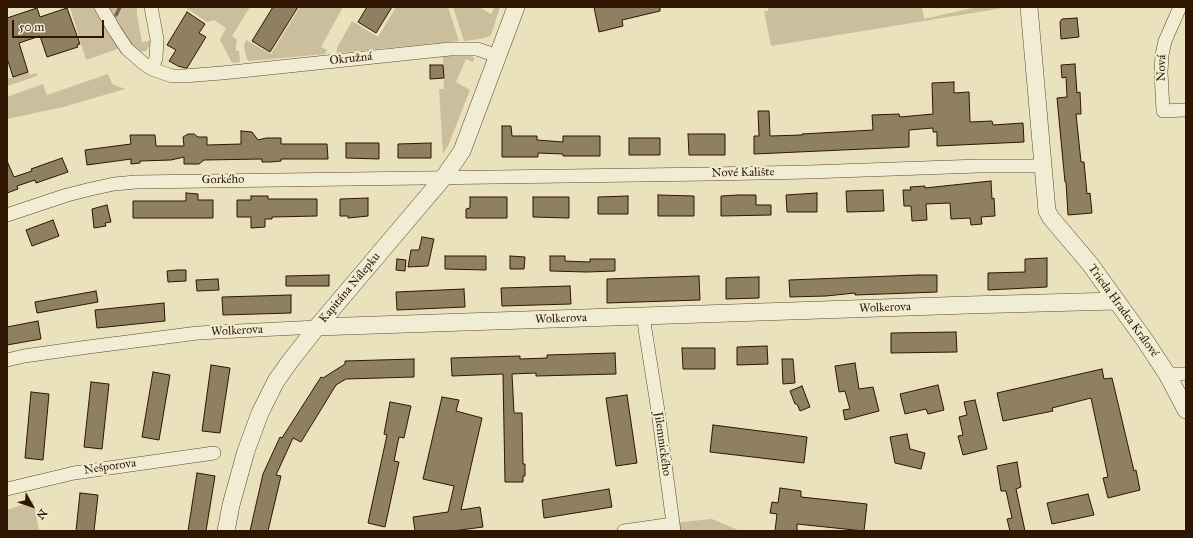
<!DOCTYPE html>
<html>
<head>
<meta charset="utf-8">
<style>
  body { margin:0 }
  #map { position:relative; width:1193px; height:538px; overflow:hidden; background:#eae1bd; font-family:"IM FELL Great Primer",serif }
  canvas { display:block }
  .frame { position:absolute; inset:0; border:8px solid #2f1600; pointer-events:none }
  .north { position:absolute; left:12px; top:486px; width:40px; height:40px; -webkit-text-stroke:3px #f1ecd4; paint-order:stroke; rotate:130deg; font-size:11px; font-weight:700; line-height:16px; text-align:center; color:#2f1600 }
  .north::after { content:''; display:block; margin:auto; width:14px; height:18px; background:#2f1600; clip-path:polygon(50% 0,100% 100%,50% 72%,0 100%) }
  .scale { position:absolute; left:12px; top:20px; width:92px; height:18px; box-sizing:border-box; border:2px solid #2f1600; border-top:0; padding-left:5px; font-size:12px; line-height:14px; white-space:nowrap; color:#2f1600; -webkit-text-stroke:3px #f1ecd4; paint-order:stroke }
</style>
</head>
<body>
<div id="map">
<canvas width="1193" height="538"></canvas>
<div class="frame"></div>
<div class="north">N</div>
<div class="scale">50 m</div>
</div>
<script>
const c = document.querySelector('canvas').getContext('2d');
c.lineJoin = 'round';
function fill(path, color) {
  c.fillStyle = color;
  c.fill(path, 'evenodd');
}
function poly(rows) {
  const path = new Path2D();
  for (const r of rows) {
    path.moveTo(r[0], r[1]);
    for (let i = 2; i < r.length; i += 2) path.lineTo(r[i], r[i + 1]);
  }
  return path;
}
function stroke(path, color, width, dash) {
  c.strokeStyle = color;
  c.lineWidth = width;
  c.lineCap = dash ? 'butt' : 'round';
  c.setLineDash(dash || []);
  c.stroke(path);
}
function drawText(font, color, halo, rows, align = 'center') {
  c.font = font + ' "IM FELL Great Primer",serif';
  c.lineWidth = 4;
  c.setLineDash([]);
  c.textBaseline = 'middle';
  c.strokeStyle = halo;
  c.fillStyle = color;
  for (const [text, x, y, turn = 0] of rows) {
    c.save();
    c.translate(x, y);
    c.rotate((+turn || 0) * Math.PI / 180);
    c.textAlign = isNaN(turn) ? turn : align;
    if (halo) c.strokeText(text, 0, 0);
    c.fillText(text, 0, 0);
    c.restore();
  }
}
fill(poly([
  [70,7,93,7,110,36,120,48,86,60],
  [108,7,137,7,137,15,142,42,152,40,150,45,146,51,140,52,134,50],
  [186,7,250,7,232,36,237,40,236,45,236,51,239,51,240,62,232,63,220,40,226,28,214,20,207,22,188,9],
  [300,7,343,7,321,47,327,50,325,54,249,61,247,59,245,52,244,45,246,40,271,54],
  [396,7,448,7,459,41,337,53,337,48,352,21,378,37],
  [453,7,479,7,491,14,495,7,500,7,491,35,487,37,480,39,464,41],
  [768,7,922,7,924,19,977,7,1009,7,771,46,764,11,768,11],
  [469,54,474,58,473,62,466,59,456,82,470,90,448,146,443,154,439,89,444,89,443,56],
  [28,72,30,75,37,73,37,76,7,86,7,79],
  [108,74,112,84,125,89,63,107,7,119,7,97,43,84,47,95],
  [33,501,39,531,7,531,7,510],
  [712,519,738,530,744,531,663,531,662,524]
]), '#cabe9d');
stroke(poly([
  [116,15,120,7]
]), '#79664b', 3.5);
const building = poly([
  [273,7,298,7,270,52,252,41,273,7],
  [367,7,392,7,376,33,358,22,367,7],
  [594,7,660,7,660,11,622,20,623,26,599,32,594,7],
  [37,8,40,17,67,8,80,44,77,45,78,47,47,57,40,36,19,43,28,72,13,77,7,58,7,18,37,8],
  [187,12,205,24,199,33,206,37,187,68,185,68,178,66,169,61,176,50,167,45,187,12],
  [1077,18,1079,37,1061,39,1060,22,1062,19,1077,18],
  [1075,64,1077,93,1080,92,1081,114,1076,114,1081,162,1084,162,1087,194,1090,193,1092,213,1068,215,1066,182,1065,182,1057,98,1067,97,1066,77,1062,78,1061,65,1075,64],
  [430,65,443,65,444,78,430,79,430,65],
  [954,82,954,93,969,92,970,122,992,121,993,125,1023,123,1024,142,937,146,937,132,933,132,933,128,909,130,909,147,754,154,754,136,759,136,758,111,769,111,770,136,802,135,802,134,873,130,872,115,899,114,900,117,933,114,932,83,954,82],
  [502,126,511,126,512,136,537,136,537,140,563,142,563,136,600,136,600,156,563,156,563,154,538,153,538,157,502,157,502,126],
  [241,131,252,132,258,140,266,138,281,138,281,144,327,144,328,159,281,159,281,161,270,162,262,162,262,159,204,160,199,164,184,164,184,157,171,160,140,161,140,163,131,164,131,159,87,165,85,150,131,144,130,135,155,135,156,146,184,146,183,137,188,134,194,134,198,137,207,137,207,145,241,144,241,131],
  [688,134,725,134,725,155,689,155,688,134],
  [629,138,660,138,660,155,629,155,629,138],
  [346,143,379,143,379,159,346,158,346,143],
  [431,143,431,158,398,158,398,144,431,143],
  [62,158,68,172,36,183,35,180,17,186,18,189,7,193,7,161,14,177,32,171,31,169,62,158],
  [991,181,992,199,994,198,995,216,981,217,982,224,971,225,970,218,951,219,950,203,926,204,927,220,912,221,911,206,904,206,903,190,911,190,910,187,925,186,925,188,991,181],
  [883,190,884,211,847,212,846,191,883,190],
  [186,193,198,194,198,200,213,200,213,218,133,218,133,201,186,201,186,193],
  [817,193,817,212,787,212,786,195,817,193],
  [658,195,694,196,694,216,658,216,658,195],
  [738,195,756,195,756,205,771,205,771,215,721,216,721,196,738,195],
  [251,196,268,196,268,199,317,199,317,216,272,217,272,219,265,219,265,227,251,228,251,217,237,217,237,200,251,200,251,196],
  [628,196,628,214,598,214,598,197,628,196],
  [470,197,507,197,507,218,466,218,466,209,470,208,470,197],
  [533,197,569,197,569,218,533,217,533,197],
  [368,198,368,216,348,218,348,216,340,216,340,199,368,198],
  [107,205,111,222,105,223,106,226,94,228,92,209,107,205],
  [53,220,59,236,32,246,26,230,53,220],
  [422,237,434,239,428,266,408,267,411,250,419,250,422,237],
  [445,256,486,256,486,270,445,269,445,256],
  [510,256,525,257,524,269,510,269,510,256],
  [550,256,565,256,565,261,590,262,590,259,615,259,615,271,587,272,550,271,550,256],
  [1047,258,1047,287,988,290,988,273,1025,272,1025,259,1047,258],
  [397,259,406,260,405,271,396,270,397,259],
  [178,270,186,270,186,281,168,282,167,271,178,270],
  [329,275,329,286,286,286,286,276,329,275],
  [918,275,937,275,937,292,855,295,855,293,826,296,790,297,789,280,918,275],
  [699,276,700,300,607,303,607,279,699,276],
  [759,277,759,298,726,299,726,278,759,277],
  [218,279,219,290,197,291,196,280,218,279],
  [570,286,571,304,502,306,501,288,570,286],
  [464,289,465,307,397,310,396,292,464,289],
  [96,291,98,302,37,313,35,302,96,291],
  [291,295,291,313,223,315,222,297,291,295],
  [164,303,165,321,97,328,95,310,164,303],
  [38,321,41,339,7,345,7,327,38,321],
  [956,332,957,352,891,353,891,333,956,332],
  [767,346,768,364,737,365,737,347,767,346],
  [682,348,715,348,715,369,683,369,682,348],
  [615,353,616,374,536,376,536,373,512,374,514,413,522,413,523,464,525,464,525,476,523,476,523,482,505,482,503,374,452,376,451,358,520,356,520,359,547,358,547,355,615,353],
  [414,359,414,377,346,379,336,385,301,442,293,438,276,475,281,476,268,531,250,531,263,474,280,437,282,438,321,377,323,378,345,364,345,361,414,359],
  [782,359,793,359,795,383,783,384,782,359],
  [855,363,859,389,873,387,879,411,845,420,843,410,850,409,845,391,839,392,835,366,855,363],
  [211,365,230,368,220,433,202,431,211,365],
  [1102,369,1104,379,1112,378,1134,471,1136,470,1140,490,1108,498,1103,478,1108,477,1091,398,1052,408,1053,411,1003,421,997,393,1102,369],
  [153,372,170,375,159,440,142,437,153,372],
  [91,382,109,384,102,449,84,447,91,382],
  [938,385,944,410,928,414,926,409,905,414,900,394,938,385],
  [802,386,810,407,800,411,797,404,795,404,790,391,802,386],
  [31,392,49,394,43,460,25,458,31,392],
  [627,395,637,463,616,466,606,398,627,395],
  [442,397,459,400,456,411,482,418,461,510,480,507,483,527,453,531,415,531,413,517,448,512,454,486,423,479,442,397],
  [975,400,987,449,963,455,958,436,963,435,959,417,967,415,964,402,975,400],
  [390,402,411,406,404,438,399,437,394,461,399,462,385,527,368,523,387,435,384,434,390,402],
  [713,425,807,437,804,463,710,452,713,425],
  [907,434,910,449,925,453,921,469,895,463,890,437,907,434],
  [1017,462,1021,487,1016,489,1025,531,1010,531,1007,519,1012,518,1006,491,1001,491,997,466,1017,462],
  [197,473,215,476,206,531,188,531,197,473],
  [780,488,801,491,801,497,867,504,864,531,797,524,797,531,775,531,777,514,770,513,772,502,778,503,780,488],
  [609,489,612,507,544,518,542,500,609,489],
  [80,493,98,495,94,531,76,531,80,493],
  [1088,494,1094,515,1052,524,1047,503,1088,494]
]);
fill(building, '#908062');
stroke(building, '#2f1600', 1);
const minor = poly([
  [101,7,115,31,127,49,143,63,152,69,172,76,183,76,222,73,450,49,477,49,498,56],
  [151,7,157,39,156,58,152,69],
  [1180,7,1165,41,1162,55,1161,72,1163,111,1184,110],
  [7,215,67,195,91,189,114,184,136,182,710,174,809,172,979,166,1042,166],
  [644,316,645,329,658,411,674,531],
  [7,360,24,356,88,347,198,333,317,327],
  [1167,374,1186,374],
  [7,489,74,473,214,453],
  [624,531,673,524]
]);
const tertiary = poly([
  [1029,7,1047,211,1051,218,1090,264,1146,342,1167,374,1186,410],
  [317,327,968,305,1117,301],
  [226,531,231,505,246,451,260,413,276,381,291,360,317,327,444,177,462,151,516,7]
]);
stroke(minor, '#5e492f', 14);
stroke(tertiary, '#5e492f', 18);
stroke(minor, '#f1ecd4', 13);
stroke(tertiary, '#f1ecd4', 17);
drawText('12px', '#2f1600', '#f1ecd4', [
  ["Okružná",351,59,-6],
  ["Nová",1162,68,-89],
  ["Nové Kalište",743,173,-1],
  ["Gorkého",223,180,-1],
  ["Kapitána Nálepku",350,288,-50],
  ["Wolkerova",885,308,-2],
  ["Trieda Hradca Králové",1123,311,54],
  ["Wolkerova",561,319,-2],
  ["Wolkerova",237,331,-3],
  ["Jilemnického",662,444,82],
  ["Nešporova",110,467,-8]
]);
</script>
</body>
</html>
